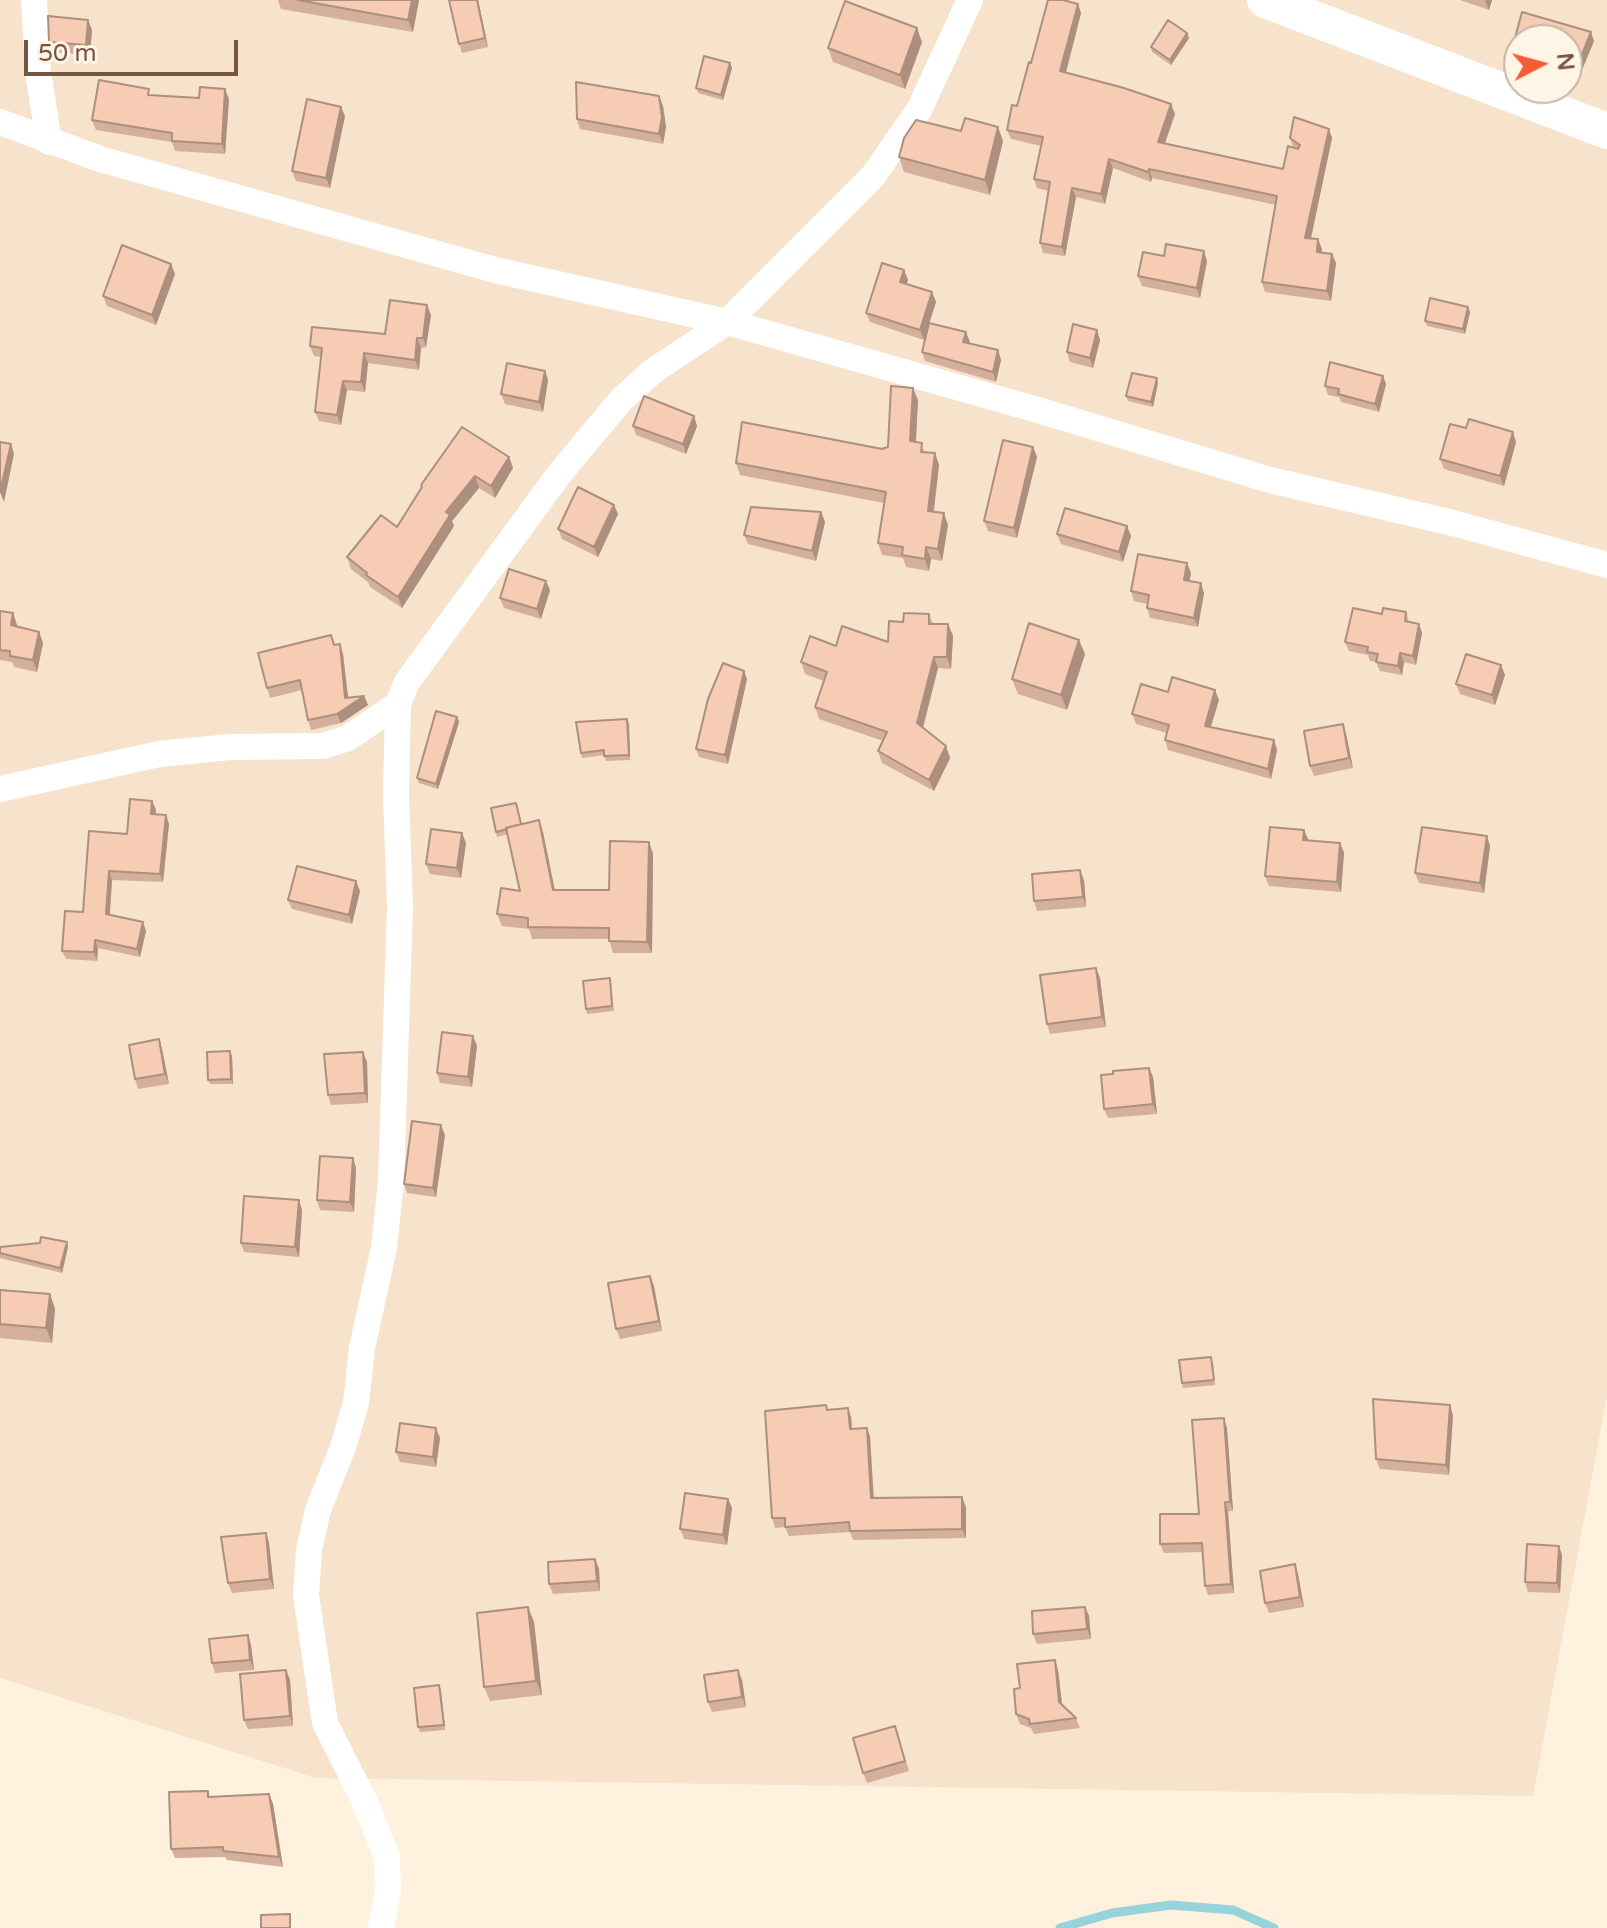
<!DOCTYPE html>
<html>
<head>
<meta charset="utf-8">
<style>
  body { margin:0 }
  #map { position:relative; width:1607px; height:1928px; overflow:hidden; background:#fef1de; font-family:"Varela Round",sans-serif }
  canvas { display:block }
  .north { position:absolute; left:1503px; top:24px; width:80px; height:80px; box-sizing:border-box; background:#fff5e7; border:2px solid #c9b5a6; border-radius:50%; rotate:84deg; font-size:22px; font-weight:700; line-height:32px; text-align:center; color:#754 }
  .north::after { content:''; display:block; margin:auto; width:28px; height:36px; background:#f55d37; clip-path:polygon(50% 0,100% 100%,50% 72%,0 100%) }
  .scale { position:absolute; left:24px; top:40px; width:214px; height:36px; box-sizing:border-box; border:4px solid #754; border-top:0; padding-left:10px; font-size:24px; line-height:28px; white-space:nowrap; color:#754; -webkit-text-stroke:6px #fff5e7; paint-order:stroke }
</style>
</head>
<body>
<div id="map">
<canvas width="1607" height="1928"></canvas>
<div class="north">N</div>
<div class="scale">50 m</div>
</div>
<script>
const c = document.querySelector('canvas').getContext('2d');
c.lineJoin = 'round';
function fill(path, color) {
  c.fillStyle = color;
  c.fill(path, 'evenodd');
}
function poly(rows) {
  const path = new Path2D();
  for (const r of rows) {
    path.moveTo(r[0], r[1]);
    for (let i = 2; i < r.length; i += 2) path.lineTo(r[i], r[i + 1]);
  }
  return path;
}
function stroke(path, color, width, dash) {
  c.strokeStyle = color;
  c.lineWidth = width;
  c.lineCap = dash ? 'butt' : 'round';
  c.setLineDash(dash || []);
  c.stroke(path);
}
fill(poly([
  [0,0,1607,0,1607,1395,1533,1796,316,1778,0,1678],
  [1519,40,1567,40,1567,88,1519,88]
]), '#f7e2cc');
stroke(poly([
  [1060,1928,1112,1913,1171,1905,1233,1910,1274,1928]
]), '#97d3dc', 9);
stroke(poly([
  [34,0,38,72,49,142],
  [970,0,919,110,873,176,727,322,1038,410,1270,480,1453,523,1607,565],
  [0,122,100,159,495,270,727,322],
  [0,789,159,754,230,747,323,746,348,738,398,704],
  [381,1928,388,1891,387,1857,364,1800,325,1723,306,1595,309,1550,318,1510,343,1447,356,1403,362,1348,384,1248,391,1182,400,906,396,794,398,704,407,682,560,473,621,400,653,371,727,322]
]), '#fff', 26);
stroke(poly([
  [1265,0,1607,131]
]), '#fff', 36);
fill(poly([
  [278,0,419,0,413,32,281,9],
  [478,0,488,47,462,53,459,44],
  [1460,0,1492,0,1489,10],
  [1078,4,1081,13,1066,72,1175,114,1164,144,1283,169,1293,147,1290,138,1332,138,1311,238,1322,249,1321,252,1336,263,1331,301,1265,292,1262,282,1276,205,1152,178,1151,182,1113,168,1105,204,1076,197,1065,256,1043,253,1040,243,1049,191,1037,188,1034,179,1041,146,1011,139,1007,130,1017,106,1031,63],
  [88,20,92,30,90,55,53,52,49,42],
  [1187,33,1189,38,1171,65,1152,52,1151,47],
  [1515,38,1594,41,1579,77,1567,71,1567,40,1519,40,1519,47],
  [922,42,905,89,833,62,828,48],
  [732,68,723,100,698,93,696,88],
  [152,95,229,99,225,154,175,151,172,142,96,130,92,120],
  [663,106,666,127,663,144,580,129,577,119],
  [345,116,330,188,296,181,292,171],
  [1003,141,990,195,904,172,899,157],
  [1164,256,1207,261,1200,298,1142,286,1138,276],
  [904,270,908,280,906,284,932,292,936,302,929,323,966,332,969,343,998,350,1001,360,996,382,925,361,922,352,927,331,924,340,870,322,866,313],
  [175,274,156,325,107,306,103,296],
  [1468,307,1470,312,1465,334,1427,326,1425,321],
  [431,315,426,347,421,348,419,370,368,363,365,392,347,390,341,425,319,421,315,412,321,357,314,356,310,346,385,334],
  [1100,340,1093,368,1070,362,1067,352],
  [545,371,548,380,543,412,505,404,501,394],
  [1383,376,1386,384,1379,412,1341,402,1339,397,1328,395,1325,386],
  [1158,383,1153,407,1128,401,1126,396],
  [918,400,916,442,926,452,935,453,939,465,934,512,948,525,942,561,931,559,929,571,906,567,903,558,882,555,878,543,884,503,740,475,736,463,888,447],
  [694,416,697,426,686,454,636,435,633,426],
  [1466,428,1516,442,1504,486,1444,469,1440,459],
  [1033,447,1037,457,1017,538,988,531,984,521],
  [509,457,513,468,495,498,479,488,452,521,454,526,402,608,370,587,368,582,351,569,347,557,397,527,422,488,421,485],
  [821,512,825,522,816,561,748,544,744,535],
  [618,514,598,557,562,539,558,529],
  [1127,526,1131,536,1123,562,1061,544,1057,534],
  [1191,573,1189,581,1204,593,1198,627,1150,618,1147,608,1147,604,1134,601,1131,591],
  [550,590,541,619,504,608,500,598],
  [0,611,13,613,17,627,39,632,43,643,37,672,14,667,12,662,0,660],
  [1406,612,1409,622,1419,624,1422,633,1416,665,1404,662,1402,675,1380,671,1376,662,1370,661,1368,655,1349,651,1345,642,1382,614],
  [929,614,933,624,948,624,953,636,951,669,938,668,923,728,946,746,950,758,934,791,882,763,878,751,883,741,819,719,815,707,824,681,805,674,801,662,888,642,903,622],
  [334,645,343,654,348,697,364,696,368,705,341,723,311,730,308,720,302,690,270,698,267,688],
  [1085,654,1067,710,1018,694,1012,679],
  [1505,675,1495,705,1460,694,1456,684],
  [747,679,728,764,699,757,696,749],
  [1168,692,1219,700,1211,727,1274,740,1277,750,1271,779,1168,750,1165,740,1167,733,1136,724,1132,714],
  [457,717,459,722,438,789,419,783,417,778],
  [629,724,630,760,606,761,604,755,582,758,581,753],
  [1346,734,1353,768,1314,776,1310,766],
  [152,801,156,810,155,814,169,824,163,882,112,880,110,915,146,931,140,957,98,948,97,961,66,959,62,951,83,912,127,834],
  [518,808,522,824,543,832,555,890,609,890,649,842,653,854,652,953,613,953,609,939,532,939,529,929,502,926,497,914,520,891,508,834,497,837,496,832],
  [1308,839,1308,841,1340,843,1344,853,1341,892,1269,886,1265,876],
  [466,843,461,878,430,874,426,864],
  [1490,846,1484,893,1419,883,1415,873],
  [1084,880,1086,907,1037,911,1034,901],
  [360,891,352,924,292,909,288,900],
  [1100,978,1106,1027,1050,1034,1047,1024],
  [611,983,614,1011,587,1014,586,1009],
  [473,1036,477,1046,472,1087,440,1083,437,1073],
  [159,1039,162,1049,169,1084,138,1089,135,1079],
  [232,1056,233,1084,210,1084,208,1080],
  [367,1062,368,1103,331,1105,328,1095],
  [1149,1068,1153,1077,1157,1114,1108,1118,1104,1109,1113,1074],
  [445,1135,436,1197,407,1193,404,1184],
  [353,1158,356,1168,354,1212,320,1210,317,1200],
  [302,1210,299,1257,244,1252,241,1243],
  [0,1247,68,1247,62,1273,0,1258],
  [650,1276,654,1286,662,1331,620,1339,616,1329],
  [0,1290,50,1294,55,1309,52,1343,0,1338],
  [1213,1362,1215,1385,1183,1388,1182,1383],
  [826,1405,828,1410,848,1408,851,1417,852,1429,867,1428,870,1437,874,1498,966,1507,966,1538,853,1540,850,1532,789,1536,785,1527,775,1528,772,1518],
  [1453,1415,1449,1475,1380,1469,1376,1459],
  [1227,1428,1233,1511,1228,1511,1234,1593,1208,1595,1205,1586,1203,1552,1164,1553,1160,1544,1199,1514],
  [440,1438,436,1467,400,1462,396,1452],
  [728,1499,732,1508,727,1545,684,1539,680,1529],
  [266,1533,269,1543,274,1589,232,1593,228,1583],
  [1562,1555,1560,1593,1528,1592,1525,1582],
  [595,1559,599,1569,600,1591,553,1594,549,1584],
  [1298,1574,1304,1607,1269,1613,1265,1603],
  [1085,1607,1089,1616,1091,1639,1037,1644,1033,1634],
  [534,1622,542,1695,490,1701,484,1687],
  [248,1635,251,1645,254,1670,215,1673,212,1663],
  [286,1670,290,1680,293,1726,248,1729,244,1720],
  [1058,1670,1062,1705,1076,1718,1080,1728,1034,1734,1031,1728,1020,1724,1016,1714,1020,1688],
  [742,1680,746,1707,712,1712,708,1702],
  [441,1690,445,1730,420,1732,418,1727],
  [895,1726,909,1771,867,1783,863,1773],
  [208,1791,210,1797,269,1794,273,1804,283,1867,227,1860,225,1857,175,1858,171,1849]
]), '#d4af9b');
fill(poly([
  [412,0,419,0,413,32,408,20],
  [477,0,478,0,488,47,485,38],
  [1485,0,1492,0,1489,10],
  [1078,4,1081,13,1064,80,1060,71],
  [88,20,92,30,90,55,86,45],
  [917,28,922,42,905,89,900,75],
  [1591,32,1594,41,1579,77,1576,69],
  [1187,33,1189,38,1171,65,1170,60],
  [730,63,732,68,723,100,721,95],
  [225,89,229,99,225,154,222,144],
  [659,96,663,106,666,127,663,144,659,134],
  [1171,104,1175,114,1162,152,1158,142],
  [341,107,345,116,330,188,326,178],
  [998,127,1003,141,990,195,985,180],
  [1329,129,1332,138,1309,247,1305,238],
  [1109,159,1113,168,1105,204,1101,194],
  [1149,169,1152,178,1151,182,1148,172],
  [1072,188,1076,197,1065,256,1062,247],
  [1318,239,1322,249,1320,261,1317,252],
  [1204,251,1207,261,1200,298,1197,288],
  [1332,254,1336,263,1331,301,1327,291],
  [171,264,175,274,156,325,152,315],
  [904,270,908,280,904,292,900,282],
  [932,292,936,302,924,340,920,330],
  [427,305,431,315,426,347,423,338],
  [1468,307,1470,312,1465,334,1463,329],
  [1097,330,1100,340,1093,368,1090,358],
  [966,332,970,342,967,351,963,342],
  [417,338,421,348,419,370,415,360],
  [998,350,1001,360,996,382,993,372],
  [364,353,368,363,365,392,361,382],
  [545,371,548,380,543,412,539,402],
  [1383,376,1386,384,1379,412,1375,404],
  [1157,378,1158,383,1153,407,1151,402],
  [343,381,347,390,341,425,337,415],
  [913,388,918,400,915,454,910,441],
  [694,416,697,426,686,454,683,444],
  [1513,432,1516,442,1504,486,1500,476],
  [11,444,14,454,4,502,0,492],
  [1033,447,1037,457,1017,538,1014,528],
  [935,453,939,465,932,523,928,511],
  [509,457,513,468,495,498,491,486],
  [475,476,479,488,452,521,454,526,402,608,398,597,446,512],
  [614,505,618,514,598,557,594,547],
  [821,512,825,522,816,561,812,551],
  [944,513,948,525,942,561,938,549],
  [1127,526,1131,536,1123,562,1119,552],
  [926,547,931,559,929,571,925,559],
  [1187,563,1191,573,1188,590,1184,580],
  [546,581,550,590,541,619,537,609],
  [1201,583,1204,593,1198,627,1194,618],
  [13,613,17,625,15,637,11,625],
  [948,624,953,636,951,669,947,657],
  [1419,624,1422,633,1416,665,1413,656],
  [39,632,43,643,37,672,33,660],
  [1079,640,1085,654,1067,710,1061,695],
  [340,644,343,654,349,706,364,696,368,705,341,723,337,714,345,698],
  [1400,653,1404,662,1402,675,1398,666],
  [934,657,938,668,921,735,917,723],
  [1501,665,1505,675,1495,705,1492,695],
  [744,671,747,679,728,764,725,755],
  [1215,690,1219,700,1208,735,1205,726],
  [457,717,459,722,438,789,436,784],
  [627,719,629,724,630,760,629,755],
  [1343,724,1346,734,1353,768,1349,758],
  [1274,740,1277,750,1271,779,1268,769],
  [946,746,950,758,934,791,929,780],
  [152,801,156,810,154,822,151,814],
  [166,815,169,824,163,882,160,874],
  [539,820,543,832,557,902,553,890],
  [1304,830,1308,839,1307,850,1303,840],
  [462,833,466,843,461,878,457,868],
  [1487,836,1490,846,1484,893,1480,883],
  [649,842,653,854,652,953,647,942],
  [1340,843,1344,853,1341,892,1337,882],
  [1080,870,1084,880,1086,907,1083,897],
  [109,871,112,880,109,923,106,914],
  [356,881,360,891,352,924,349,915],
  [143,922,146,931,140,957,137,949],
  [95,940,98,948,97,961,94,952],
  [1096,968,1100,978,1106,1027,1102,1017],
  [473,1036,477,1046,472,1087,468,1077],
  [159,1039,162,1049,169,1084,165,1074],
  [230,1051,232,1056,233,1084,231,1079],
  [363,1052,367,1062,368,1103,365,1093],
  [1149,1068,1153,1077,1157,1114,1153,1104],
  [441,1125,445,1135,436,1197,433,1188],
  [353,1158,356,1168,354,1212,350,1202],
  [299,1200,302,1210,299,1257,295,1247],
  [67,1242,68,1247,62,1273,60,1268],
  [650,1276,654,1286,662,1331,659,1321],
  [50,1294,55,1309,52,1343,46,1328],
  [1450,1405,1453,1415,1449,1475,1446,1465],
  [848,1408,851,1417,853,1438,850,1429],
  [1224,1418,1227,1428,1233,1511,1230,1502],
  [436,1428,440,1438,436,1467,433,1457],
  [867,1428,870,1437,874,1507,871,1498],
  [962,1497,966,1507,966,1538,962,1529],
  [728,1499,732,1508,727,1545,723,1535],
  [1225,1502,1228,1511,1234,1593,1231,1584],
  [266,1533,269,1543,274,1589,270,1579],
  [1559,1546,1562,1555,1560,1593,1557,1583],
  [595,1559,599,1569,600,1591,597,1581],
  [1295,1564,1298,1574,1304,1607,1300,1597],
  [528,1607,534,1622,542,1695,536,1681],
  [1085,1607,1089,1616,1091,1639,1087,1629],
  [248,1635,251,1645,254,1670,250,1660],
  [1055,1660,1058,1670,1063,1712,1059,1702],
  [286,1670,290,1680,293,1726,290,1716],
  [738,1670,742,1680,746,1707,742,1697],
  [439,1685,441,1690,445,1730,444,1725],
  [269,1794,273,1804,283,1867,279,1857]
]), '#ac8f7e');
const building = poly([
  [298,0,412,0,408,20,298,0],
  [449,0,477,0,485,38,459,44,449,0],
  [1048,0,1063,0,1078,4,1060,71,1124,88,1171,104,1158,142,1283,169,1288,146,1298,149,1300,145,1290,138,1294,117,1329,129,1305,238,1318,239,1317,252,1332,254,1327,291,1262,282,1277,196,1149,169,1148,172,1109,159,1101,194,1072,188,1062,247,1040,243,1050,182,1034,179,1043,137,1007,130,1012,105,1017,106,1029,62,1031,63,1048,0],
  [845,1,917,28,900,75,828,48,845,1],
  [1522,12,1591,32,1576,69,1567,64,1567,40,1522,40,1515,38,1522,12],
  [48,16,88,20,86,45,49,42,48,16],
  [1168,20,1187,33,1170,60,1151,47,1168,20],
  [704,56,730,63,721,95,696,88,704,56],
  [99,80,149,89,148,95,199,98,200,87,225,89,222,144,172,141,172,133,92,120,99,80],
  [576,82,659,96,662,117,659,134,577,119,576,82],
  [307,99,341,107,326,178,292,171,307,99],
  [965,118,998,127,985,180,899,157,904,138,916,120,961,131,965,118],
  [1166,244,1204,251,1197,288,1138,276,1143,252,1164,256,1166,244],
  [122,245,171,264,152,315,103,296,122,245],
  [882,263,904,270,900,282,932,292,920,330,866,313,882,263],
  [1430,298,1468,307,1463,329,1425,321,1430,298],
  [390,300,427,305,423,338,417,338,415,360,364,353,361,382,343,381,337,415,315,412,322,348,310,346,312,327,385,334,390,300],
  [929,323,966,332,963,342,998,350,993,372,922,352,929,323],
  [1073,324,1097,330,1090,358,1067,352,1073,324],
  [1330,362,1383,376,1375,404,1338,394,1339,389,1325,386,1330,362],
  [507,363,545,371,539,402,501,394,507,363],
  [1132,373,1157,378,1151,402,1126,396,1132,373],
  [891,386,913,388,910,441,922,443,921,452,935,453,928,511,944,513,938,549,926,547,925,559,902,555,903,547,878,543,886,492,736,463,742,422,882,449,888,447,891,386],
  [644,396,694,416,683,444,633,426,644,396],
  [1469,419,1513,432,1500,476,1440,459,1450,424,1466,428,1469,419],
  [462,427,509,457,491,486,475,476,446,512,450,515,398,597,366,575,367,573,347,557,381,515,397,527,422,487,421,485,462,427],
  [1003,440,1033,447,1014,528,984,521,1003,440],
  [0,442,11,444,0,492,0,442],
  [578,487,614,505,594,547,558,529,578,487],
  [751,507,821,512,812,551,744,535,751,507],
  [1065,508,1127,526,1119,552,1057,534,1065,508],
  [1138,554,1187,563,1184,580,1201,583,1194,618,1147,608,1149,595,1131,591,1138,554],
  [509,569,546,581,537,609,500,598,509,569],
  [1353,608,1382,614,1383,608,1406,612,1405,621,1419,624,1413,656,1400,653,1398,666,1376,662,1378,654,1367,652,1368,647,1345,642,1353,608],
  [0,611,13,613,11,625,39,632,33,660,10,656,10,651,0,650,0,611],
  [904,613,929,614,929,624,948,624,947,657,934,657,917,723,946,746,929,780,878,751,887,732,815,707,827,672,801,662,810,636,836,646,842,626,888,642,889,621,903,622,904,613],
  [1029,623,1079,640,1061,695,1012,679,1029,623],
  [331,635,334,645,340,644,345,698,364,696,337,714,308,720,300,680,267,688,258,653,331,635],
  [1466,654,1501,665,1492,695,1456,684,1466,654],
  [723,663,744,671,725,755,696,749,708,699,723,663],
  [1172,677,1215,690,1205,726,1274,740,1268,769,1165,740,1169,725,1132,714,1141,684,1168,692,1172,677],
  [436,711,457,717,436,784,417,778,436,711],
  [627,719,629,755,604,756,604,750,581,753,576,722,627,719],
  [1343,724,1349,758,1310,766,1304,731,1343,724],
  [130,799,152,801,151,814,166,815,160,874,109,871,106,914,143,922,137,949,95,940,94,952,62,951,65,911,83,912,89,831,127,834,130,799],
  [516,803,521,824,506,828,507,829,496,832,491,808,516,803],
  [539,820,553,890,609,890,610,841,649,842,647,942,609,941,609,928,528,927,528,918,497,914,501,888,520,891,506,828,539,820],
  [1270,827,1304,830,1303,840,1340,843,1337,882,1265,876,1270,827],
  [1422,827,1487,836,1480,883,1415,873,1422,827],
  [431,829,462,833,457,868,426,864,431,829],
  [297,866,356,881,349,915,288,900,297,866],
  [1080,870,1083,897,1034,901,1032,874,1080,870],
  [1096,968,1102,1017,1047,1024,1040,975,1096,968],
  [610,978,612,1006,586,1009,583,981,610,978],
  [442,1032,473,1036,468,1077,437,1073,442,1032],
  [159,1039,165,1074,135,1079,129,1045,159,1039],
  [230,1051,231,1079,208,1080,207,1052,230,1051],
  [363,1052,365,1093,328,1095,324,1054,363,1052],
  [1149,1068,1153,1104,1104,1109,1101,1075,1113,1074,1113,1071,1149,1068],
  [412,1121,441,1125,433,1188,404,1184,412,1121],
  [320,1156,353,1158,350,1202,317,1200,320,1156],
  [244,1196,299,1200,295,1247,241,1243,244,1196],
  [41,1237,67,1242,60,1268,0,1253,0,1247,40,1243,41,1237],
  [650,1276,659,1321,616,1329,608,1283,650,1276],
  [0,1290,50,1294,46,1328,0,1324,0,1290],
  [1211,1357,1214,1380,1182,1383,1179,1360,1211,1357],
  [1373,1399,1450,1405,1446,1465,1376,1459,1373,1399],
  [826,1405,827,1410,848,1408,850,1429,867,1428,871,1498,962,1497,962,1529,850,1531,849,1522,785,1527,785,1518,772,1518,765,1411,826,1405],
  [1224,1418,1230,1502,1225,1502,1231,1584,1205,1586,1202,1543,1160,1544,1160,1514,1199,1514,1192,1420,1224,1418],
  [400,1423,436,1428,433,1457,396,1452,400,1423],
  [685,1493,728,1499,723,1535,680,1529,685,1493],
  [266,1533,270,1579,228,1583,221,1537,266,1533],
  [1527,1544,1559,1546,1557,1583,1525,1582,1527,1544],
  [595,1559,597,1581,549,1584,548,1562,595,1559],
  [1295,1564,1300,1597,1265,1603,1260,1571,1295,1564],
  [528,1607,536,1681,484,1687,477,1613,528,1607],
  [1085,1607,1087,1629,1033,1634,1032,1611,1085,1607],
  [248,1635,250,1660,212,1663,209,1639,248,1635],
  [1055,1660,1059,1702,1076,1718,1030,1724,1029,1719,1016,1714,1014,1689,1020,1688,1017,1664,1055,1660],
  [286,1670,290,1716,244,1720,240,1674,286,1670],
  [738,1670,742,1697,708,1702,704,1675,738,1670],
  [439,1685,444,1725,418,1727,414,1688,439,1685],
  [895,1726,905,1761,863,1773,853,1738,895,1726],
  [208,1791,208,1797,269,1794,279,1857,223,1851,223,1847,171,1849,169,1792,208,1791],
  [290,1914,290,1928,261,1928,261,1915,290,1914]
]);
fill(building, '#f6ccb4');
stroke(building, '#ac8f7e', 2);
</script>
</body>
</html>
